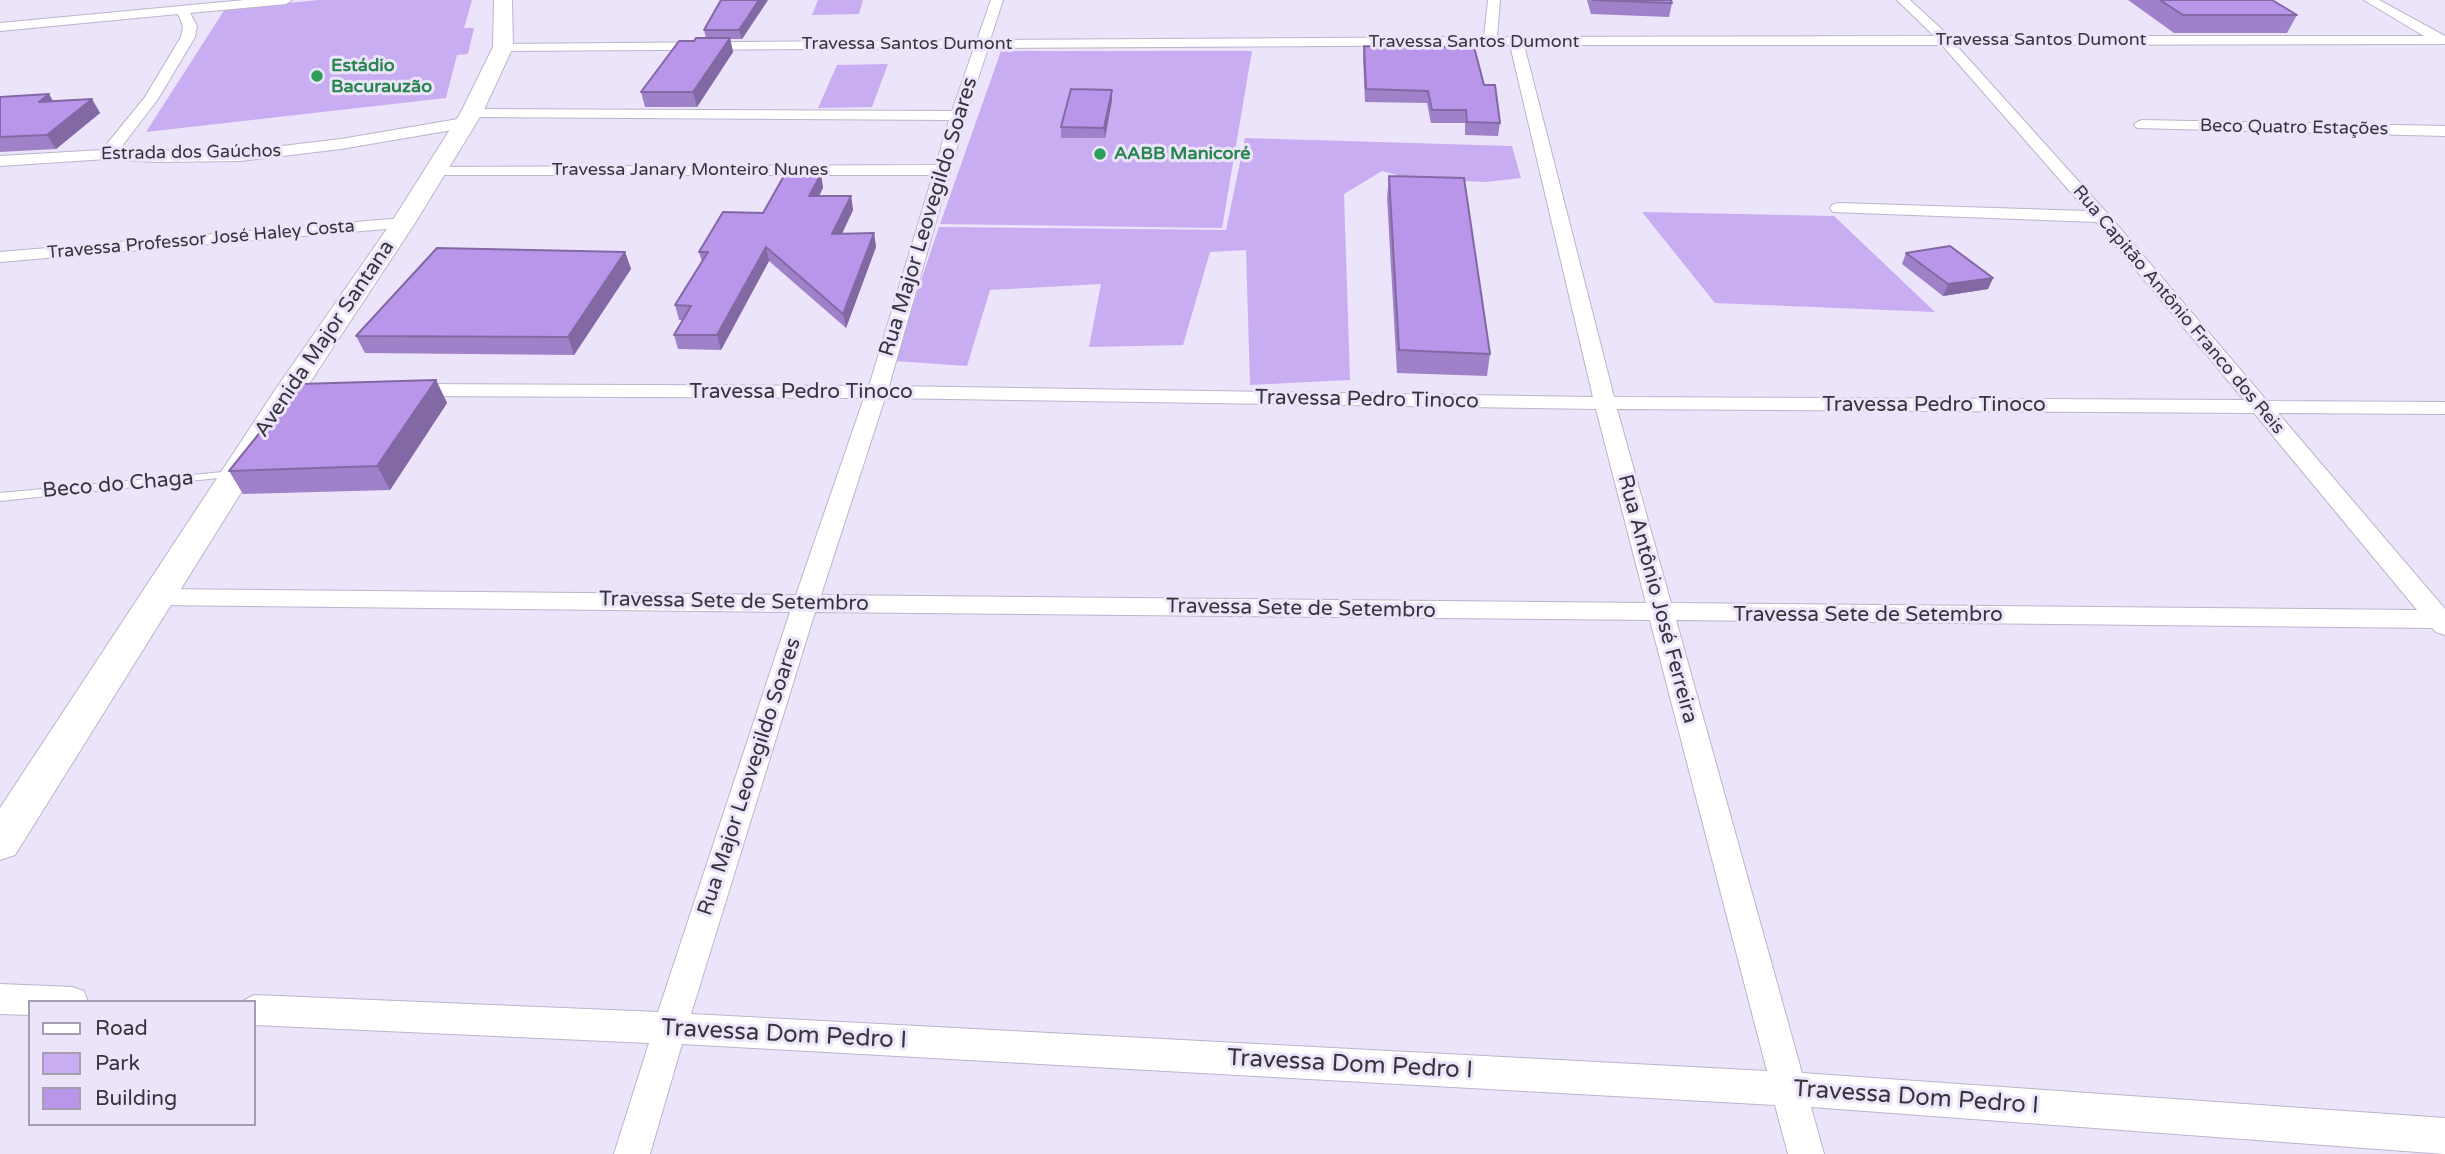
<!DOCTYPE html>
<html>
<head>
<meta charset="utf-8">
<style>
  body { margin:0 }
  #map { position:relative; width:2445px; height:1154px; overflow:hidden; background:#ece4fa; font-family:"Varela Round",sans-serif }
  canvas { display:block }
  .legend { position:absolute; left:28px; top:1000px; width:228px; height:126px; box-sizing:border-box; background:#ece4fa; border:2px solid #a49eae; margin:0; padding:9px 12px; list-style:none; font-size:21px; color:#37343c }
  .legend li { display:flex; align-items:center; gap:14px; height:35px }
  .legend b { width:35px; border:2px solid #a49eae }
</style>
</head>
<body>
<div id="map">
<canvas width="2445" height="1154"></canvas>
<ul class="legend">
<li><b style="height:9px;background:#fff"></b>Road</li>
<li><b style="height:19px;background:#c9adf2"></b>Park</li>
<li><b style="height:19px;background:#b996ea"></b>Building</li>
</ul>
</div>
<script>
const c = document.querySelector('canvas').getContext('2d');
c.lineJoin = 'round';
function fill(path, color) {
  c.fillStyle = color;
  c.fill(path, 'evenodd');
}
function poly(rows) {
  const path = new Path2D();
  for (const r of rows) {
    path.moveTo(r[0], r[1]);
    for (let i = 2; i < r.length; i += 2) path.lineTo(r[i], r[i + 1]);
  }
  return path;
}
function stroke(path, color, width, dash) {
  c.strokeStyle = color;
  c.lineWidth = width;
  c.lineCap = dash ? 'butt' : 'round';
  c.setLineDash(dash || []);
  c.stroke(path);
}
function drawText(font, color, halo, rows, align = 'center') {
  c.font = font + ' "Varela Round",sans-serif';
  c.lineWidth = 6;
  c.setLineDash([]);
  c.textBaseline = 'middle';
  c.strokeStyle = halo;
  c.fillStyle = color;
  for (const [text, x, y, turn = 0] of rows) {
    c.save();
    c.translate(x, y);
    c.rotate((+turn || 0) * Math.PI / 180);
    c.textAlign = isNaN(turn) ? turn : align;
    if (halo) c.strokeText(text, 0, 0);
    c.fillText(text, 0, 0);
    c.restore();
  }
}
fill(poly([
  [319,0,472,0,464,28,474,28,468,54,457,55,446,98,146,132,225,9],
  [818,0,863,0,859,14,812,15],
  [1001,51,1252,51,1222,228,940,224],
  [888,64,872,107,818,108,837,65],
  [1245,138,1512,146,1521,178,1486,182,1411,179,1382,171,1344,194,1350,380,1250,385,1246,250,1210,252,1183,345,1089,347,1101,284,990,290,967,366,894,361,939,227,1226,230],
  [1642,212,1834,216,1935,312,1715,303]
]), '#c9adf2');
const lane = poly([
  [233,471,237,472,239,474,237,476,0,501,0,493,233,471]
]);
const street = poly([
  [245,0,292,0,286,4,190,13,197,26,195,37,158,99,119,150,240,151,341,139,464,118,472,123,464,128,341,149,240,161,155,162,107,159,0,166,0,156,102,150,145,97,181,37,183,26,178,14,0,31,0,23,245,0],
  [991,0,1003,0,990,40,1484,37,1488,0,1500,0,1497,37,1934,36,1897,0,1910,0,1949,36,2424,36,2364,0,2379,0,2445,36,2445,44,1956,45,2107,213,2267,401,2445,402,2445,414,2278,413,2445,609,2445,635,2436,632,2432,628,1676,620,1802,1073,2445,1118,2445,1154,1811,1107,1824,1154,1788,1154,1775,1105,682,1044,650,1154,614,1154,649,1043,254,1025,254,1002,241,1002,254,995,658,1012,790,612,157,605,148,603,145,597,148,591,157,589,796,595,864,398,410,396,403,394,400,390,403,386,410,384,869,386,933,175,437,175,429,170,431,167,936,165,949,120,472,117,464,112,467,109,952,111,974,48,503,51,496,47,498,44,977,40,991,0],
  [1510,45,1593,397,889,386,966,116,988,48,1510,45],
  [1524,45,1942,45,2087,211,1839,203,1833,204,1830,208,1833,212,2096,222,2244,400,1614,397,1524,45],
  [885,398,1596,409,1646,603,821,595,885,398],
  [1617,409,2254,413,2417,610,1671,603,1617,409],
  [815,612,1650,620,1767,1071,691,1014,815,612],
  [2142,120,2445,126,2445,136,2137,128,2134,125,2137,122,2142,120],
  [403,218,409,219,412,223,409,227,0,262,0,252,403,218],
  [0,984,72,987,84,991,88,1002,30,1002,30,1015,0,1014,0,984]
]);
const secondary = poly([
  [494,0,512,0,513,47,483,112,415,223,305,390,15,855,0,860,0,808,275,390,391,223,461,112,493,47,494,0]
]);
stroke(lane, '#bcb4c9', 2);
stroke(street, '#bcb4c9', 2);
stroke(secondary, '#bcb4c9', 2);
fill(lane, '#fff');
fill(street, '#fff');
fill(secondary, '#fff');
fill(poly([
  [768,0,742,39,730,39,733,52,697,107,645,107,641,92,694,41,706,38,704,30],
  [1587,0,1671,0,1672,3,1669,17,1591,14],
  [2128,0,2272,0,2297,15,2287,33,2174,33],
  [1364,46,1484,85,1500,123,1498,136,1465,135,1465,123,1431,123,1427,103,1365,102,1363,58],
  [0,97,53,101,92,99,100,113,56,149,0,152],
  [1112,100,1105,138,1061,138,1061,127],
  [821,174,823,188,819,196,851,196,853,210,842,234,874,233,876,247,846,328,769,261,721,350,678,349,674,335,683,320,679,320,675,305,702,262,699,252,763,213],
  [1389,176,1490,354,1487,376,1397,373,1387,197],
  [625,252,631,269,574,355,365,353,356,336],
  [1906,253,1993,278,1988,289,1943,296,1902,264],
  [436,380,447,403,390,490,243,494,229,471]
]), '#9f81c9');
fill(poly([
  [759,0,768,0,742,39,739,30],
  [730,38,733,52,697,107,693,92],
  [1112,90,1112,100,1105,138,1104,128],
  [49,94,57,108,39,102],
  [92,99,100,113,56,149,47,135],
  [821,174,823,188,812,209,809,196],
  [851,196,853,210,835,248,832,234],
  [874,233,876,247,846,328,843,314],
  [766,247,769,261,721,350,717,335],
  [625,252,631,269,574,355,568,337],
  [1993,278,1988,289,1943,296,1948,284],
  [436,380,447,403,390,490,377,466]
]), '#8269a4');
const building = poly([
  [721,0,759,0,739,30,704,30,721,0],
  [1593,0,1671,0,1672,3,1593,0],
  [2160,0,2272,0,2297,15,2183,15,2160,0],
  [696,38,730,38,693,92,641,92,679,41,694,41,696,38],
  [1364,46,1474,47,1484,85,1495,85,1500,123,1467,122,1466,110,1432,110,1428,91,1366,89,1364,46],
  [1071,89,1112,90,1104,128,1061,127,1071,89],
  [49,94,39,102,92,99,47,135,0,137,0,97,49,94],
  [785,174,821,174,809,196,851,196,832,234,874,233,843,314,766,247,717,335,674,335,691,306,675,305,708,252,699,252,723,212,763,213,785,174],
  [1389,176,1464,178,1490,354,1399,350,1389,176],
  [1950,246,1993,278,1948,284,1906,253,1950,246],
  [437,248,625,252,568,337,356,336,437,248],
  [436,380,377,466,229,471,299,384,436,380]
]);
fill(building, '#b996ea');
stroke(building, '#8269a4', 2);
for (const [x, y, r, color] of [
  [317,76,7,"#2e9e5b"],
  [1100,154,7,"#2e9e5b"]
]) {
  const dot = new Path2D();
  dot.arc(x, y, r, 0, 2 * Math.PI);
  c.fillStyle = color;
  c.fill(dot);
  stroke(dot, '#ece4fa', 2.5);
}
drawText('18px', '#37343c', '#ece4fa', [
  ["Travessa Santos Dumont",2041,40],
  ["Travessa Santos Dumont",1474,42],
  ["Travessa Santos Dumont",907,44],
  ["Beco Quatro Estações",2294,128,1],
  ["Estrada dos Gaúchos",191,153,-1],
  ["Travessa Janary Monteiro Nunes",690,170],
  ["Travessa Professor José Haley Costa",201,240,-5],
  ["Rua Capitão Antônio Franco dos Reis",2178,310,50]
]);
drawText('bold 18px', '#27864d', '#ece4fa', [
  ["Estádio",331,66],
  ["Bacurauzão",331,87],
  ["AABB Manicoré",1114,154]
], 'left');
drawText('21px', '#37343c', '#ece4fa', [
  ["Rua Major Leovegildo Soares",929,217,-73],
  ["Avenida Major Santana",325,339,-56],
  ["Travessa Pedro Tinoco",801,392],
  ["Travessa Pedro Tinoco",1367,400,1],
  ["Travessa Pedro Tinoco",1934,405],
  ["Beco do Chaga",118,485,-5],
  ["Rua Antônio José Ferreira",1657,599,75],
  ["Travessa Sete de Setembro",734,602,1],
  ["Travessa Sete de Setembro",1301,609,1],
  ["Travessa Sete de Setembro",1868,615],
  ["Rua Major Leovegildo Soares",750,777,-72]
]);
drawText('24px', '#37343c', '#ece4fa', [
  ["Travessa Dom Pedro I",784,1035,3],
  ["Travessa Dom Pedro I",1350,1065,3],
  ["Travessa Dom Pedro I",1916,1098,4]
]);
</script>
</body>
</html>
